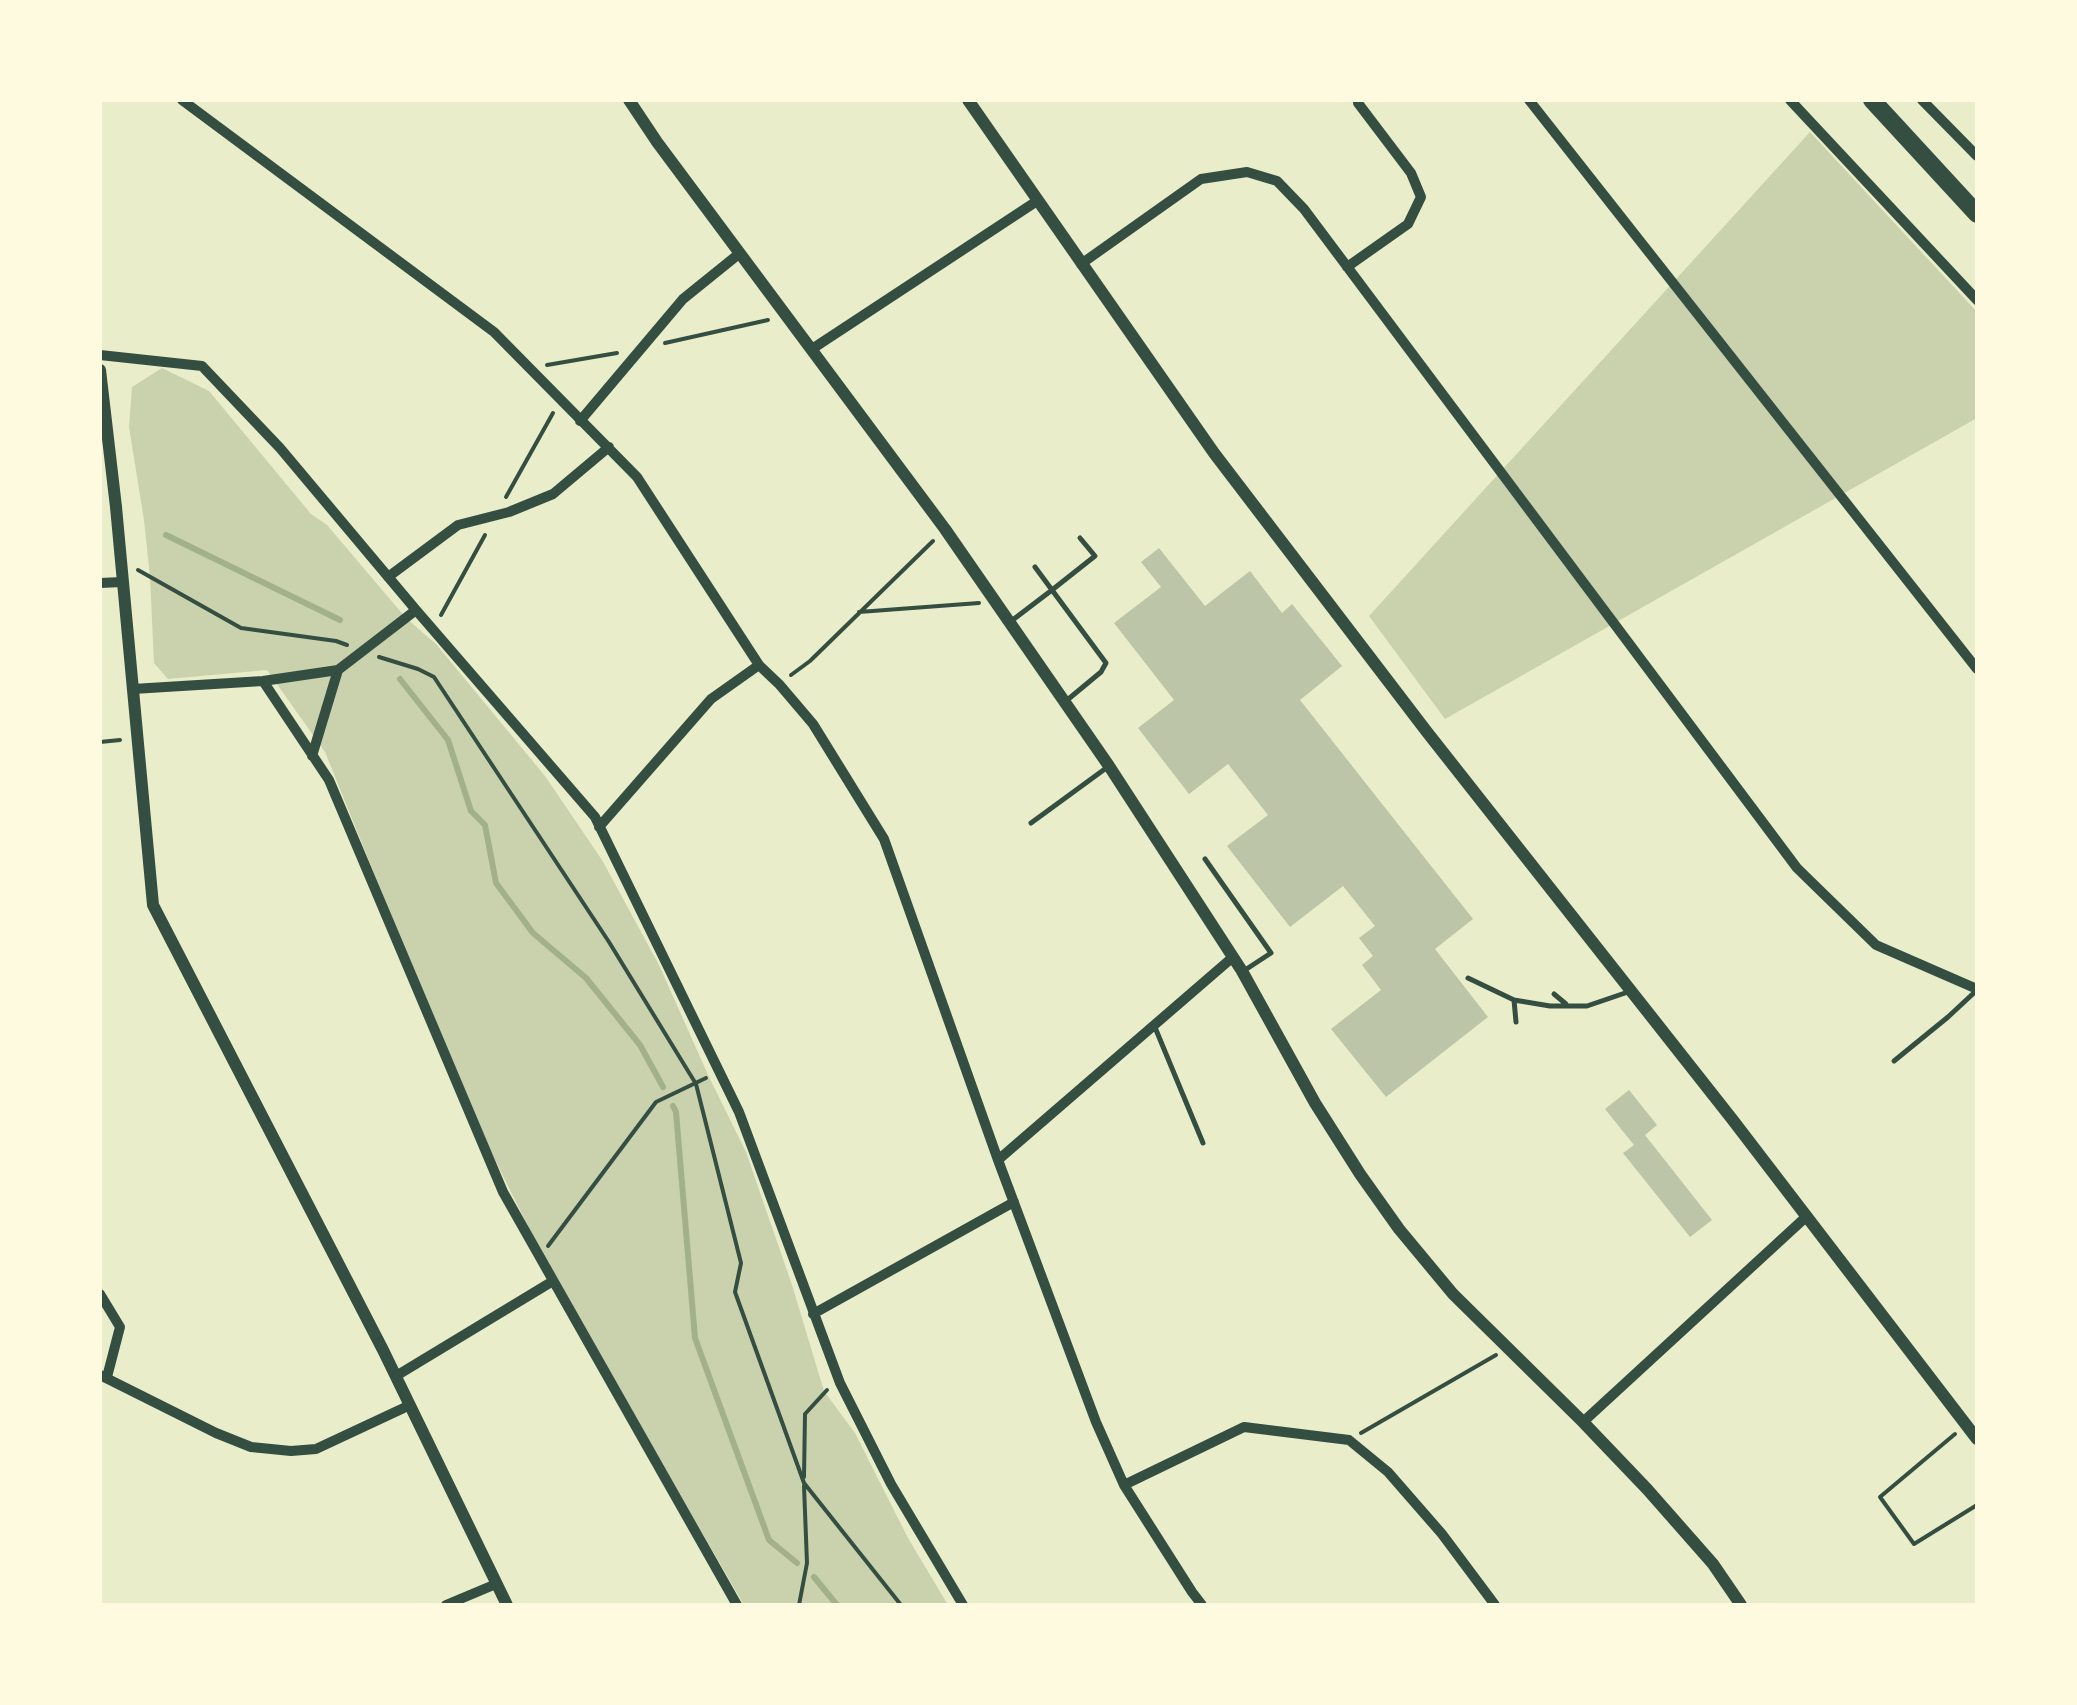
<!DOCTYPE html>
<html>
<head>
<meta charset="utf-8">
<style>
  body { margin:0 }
  #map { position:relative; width:2077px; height:1705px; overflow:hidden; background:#e9edc9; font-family:"PT Sans",sans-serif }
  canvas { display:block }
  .frame { position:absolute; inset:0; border:102px solid #fefae0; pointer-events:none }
</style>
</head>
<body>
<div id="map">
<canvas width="2077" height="1705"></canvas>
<div class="frame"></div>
</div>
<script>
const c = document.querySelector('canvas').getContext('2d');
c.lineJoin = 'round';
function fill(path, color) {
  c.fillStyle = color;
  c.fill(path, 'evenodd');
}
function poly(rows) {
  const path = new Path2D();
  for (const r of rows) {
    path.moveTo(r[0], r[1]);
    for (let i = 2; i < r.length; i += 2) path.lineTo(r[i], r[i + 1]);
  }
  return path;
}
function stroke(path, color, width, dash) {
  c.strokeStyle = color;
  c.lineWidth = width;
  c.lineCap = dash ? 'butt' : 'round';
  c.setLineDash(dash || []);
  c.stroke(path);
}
fill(poly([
  [1810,132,1977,312,1977,418,1445,719,1369,616],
  [162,368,209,391,311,514,327,525,406,618,436,644,545,776,602,860,659,965,709,1077,746,1152,792,1285,824,1391,855,1433,908,1538,948,1605,744,1605,601,1358,536,1242,491,1152,440,1036,325,752,267,670,168,679,154,663,150,577,144,520,129,427,132,387]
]), '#cad2ad');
stroke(poly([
  [166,535,340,620],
  [400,679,448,740,471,811,485,825,496,883,533,933,586,978,640,1045,663,1087],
  [673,1106,676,1112,695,1338,769,1540,797,1563],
  [814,1577,837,1605]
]), '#a3b18a', 6);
fill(poly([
  [1159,548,1205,606,1250,571,1282,613,1292,604,1342,666,1300,700,1473,919,1435,949,1488,1017,1386,1097,1331,1029,1381,990,1362,965,1373,956,1359,938,1375,926,1343,886,1290,927,1227,846,1268,815,1228,764,1189,794,1138,728,1174,700,1114,623,1161,587,1141,562],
  [1629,1090,1657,1125,1645,1135,1712,1220,1690,1237,1623,1153,1634,1145,1605,1109]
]), '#bcc5a7');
stroke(poly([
  [665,343,768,320],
  [547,365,617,353],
  [506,497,553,413],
  [138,570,241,628,336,641,347,645],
  [859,612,979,603],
  [441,615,485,535],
  [379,657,418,669,434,677,609,942,696,1084,741,1263,735,1292,804,1483,901,1605],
  [791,675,810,661,933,541],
  [100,742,120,740],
  [548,1246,656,1102,706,1078],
  [1361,1433,1496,1355],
  [1955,1434,1880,1497,1914,1544,1977,1505],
  [804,1477,805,1414,827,1390],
  [799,1605,807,1563,804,1486]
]), '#344e41', 4);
stroke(poly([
  [1035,567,1052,590,1095,556,1080,538],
  [1010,622,1052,590,1106,663,1101,672,1066,701],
  [1031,823,1109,766],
  [1205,859,1271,953,1245,970],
  [1468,978,1514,1000,1550,1006,1587,1006,1628,992],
  [1554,994,1566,1004],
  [1514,1000,1516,1022],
  [1154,1025,1203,1143],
  [1894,1061,1948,1017,1977,990]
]), '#344e41', 5);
stroke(poly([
  [182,100,494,332,637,477,759,665,779,684,813,724,884,839,998,1160,1096,1422,1124,1485,1192,1592,1202,1605],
  [1529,100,1977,669],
  [1790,100,1977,300],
  [1922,100,1977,156],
  [1081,264,1201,179,1247,172,1277,181,1304,209,1797,868,1876,945,1977,989],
  [1347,267,1408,224,1421,197,1411,173,1358,103],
  [812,349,1037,201],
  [100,355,202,366,280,448,416,610,595,817,739,1112,840,1383,891,1484,963,1605],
  [580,421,683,299,740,253],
  [388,577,458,525,509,512,553,494,609,447],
  [100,583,122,582],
  [263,681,329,780,503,1192,737,1605],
  [133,689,263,681,338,670,416,610],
  [312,756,338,670],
  [599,827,711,699,759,665],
  [998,1160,1233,957],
  [100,1294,120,1327,107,1377],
  [813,1314,1014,1202],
  [100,1375,216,1433,251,1447,291,1451,316,1449,408,1406],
  [396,1376,553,1281],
  [1583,1422,1807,1216],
  [1124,1485,1244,1427,1349,1440,1388,1472,1442,1534,1495,1605],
  [446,1605,496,1584]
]), '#344e41', 10);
stroke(poly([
  [629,100,657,142,945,529,1109,766,1242,971,1315,1103,1360,1174,1399,1229,1453,1294,1583,1422,1647,1489,1713,1564,1741,1605],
  [968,100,1214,453,1427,732,1732,1119,1977,1439],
  [100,370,116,507,153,905,383,1350,507,1605]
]), '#344e41', 12);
stroke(poly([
  [1872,100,1977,214]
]), '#344e41', 18);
</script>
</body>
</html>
